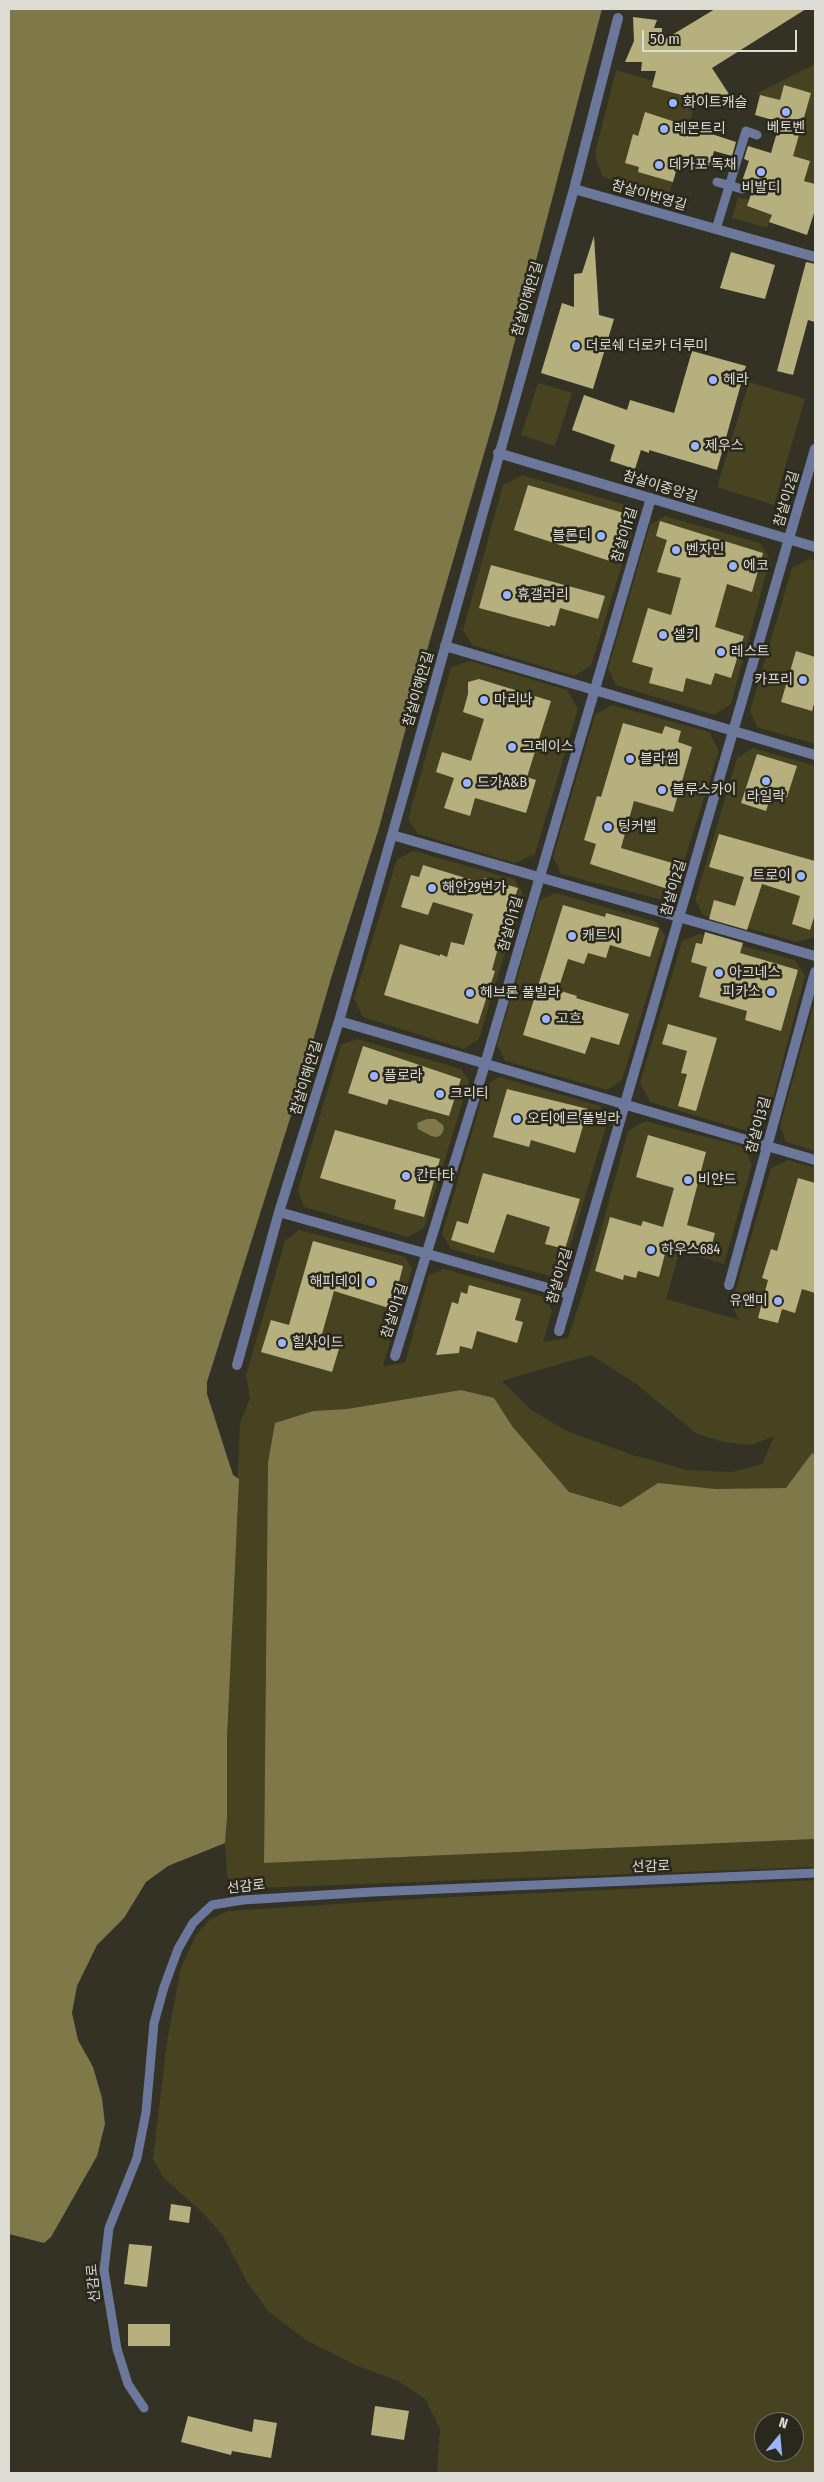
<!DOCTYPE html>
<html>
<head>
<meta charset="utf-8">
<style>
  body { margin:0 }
  #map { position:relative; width:824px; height:2482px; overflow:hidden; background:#333225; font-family:"Fira Sans Condensed",sans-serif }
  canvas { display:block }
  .frame { position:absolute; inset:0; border:10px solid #dcdcd4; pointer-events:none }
  .north { position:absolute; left:754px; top:2412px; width:50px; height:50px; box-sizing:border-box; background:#2a281c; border:1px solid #717066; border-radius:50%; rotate:17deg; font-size:14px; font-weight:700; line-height:20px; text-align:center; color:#dcdcd4 }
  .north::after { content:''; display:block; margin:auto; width:18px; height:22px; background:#9bb5fd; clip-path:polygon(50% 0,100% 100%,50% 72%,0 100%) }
  .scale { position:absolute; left:642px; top:30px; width:155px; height:22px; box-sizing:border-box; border:2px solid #dcdcd4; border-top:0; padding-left:6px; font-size:15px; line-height:18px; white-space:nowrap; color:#dcdcd4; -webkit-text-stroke:4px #2a281c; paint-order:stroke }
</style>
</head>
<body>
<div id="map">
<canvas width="824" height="2482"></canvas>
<div class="frame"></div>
<div class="north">N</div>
<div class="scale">50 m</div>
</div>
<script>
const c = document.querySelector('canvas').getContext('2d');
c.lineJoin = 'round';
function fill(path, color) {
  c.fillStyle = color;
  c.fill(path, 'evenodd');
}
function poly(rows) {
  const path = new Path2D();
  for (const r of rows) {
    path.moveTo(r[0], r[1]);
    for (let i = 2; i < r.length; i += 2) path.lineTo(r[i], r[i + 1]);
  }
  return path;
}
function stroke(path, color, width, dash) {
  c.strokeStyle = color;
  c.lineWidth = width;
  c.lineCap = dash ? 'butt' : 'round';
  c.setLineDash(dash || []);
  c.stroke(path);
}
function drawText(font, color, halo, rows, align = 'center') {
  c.font = font + ' "Fira Sans Condensed","Noto Sans KR",sans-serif';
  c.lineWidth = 5;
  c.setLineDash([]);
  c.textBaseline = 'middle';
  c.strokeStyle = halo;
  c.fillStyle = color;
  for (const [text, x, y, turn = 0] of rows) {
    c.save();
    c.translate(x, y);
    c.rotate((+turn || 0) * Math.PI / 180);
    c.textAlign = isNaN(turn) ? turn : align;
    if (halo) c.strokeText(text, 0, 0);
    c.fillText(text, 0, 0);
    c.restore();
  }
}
fill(poly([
  [815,64,815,184,785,174,767,228,732,218,738,197,749,200,747,207,766,213,784,157,771,153,777,133,798,139,811,93,785,86,780,100,756,94],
  [616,70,677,88,675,94,696,100,669,195,608,179,602,175,596,159,596,149],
  [749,382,805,399,774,505,717,487],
  [538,383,572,393,555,446,521,435],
  [522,475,629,506,635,522,591,666,574,676,472,645,463,630,503,485],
  [665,516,760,543,770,559,731,704,714,715,616,685,608,669,650,525],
  [809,559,815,561,815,744,757,727,750,711,792,568],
  [470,661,567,690,578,709,535,854,515,863,418,834,408,819,451,667],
  [612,705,709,732,719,751,674,893,663,900,561,874,553,857,595,715],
  [753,748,815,766,815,937,797,942,703,915,695,900,737,758],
  [414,851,514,879,523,893,479,1039,464,1049,363,1017,354,999,397,859],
  [556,893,656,922,665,936,622,1080,607,1090,505,1061,497,1045,540,900],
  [699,934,795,960,805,976,767,1121,750,1132,650,1102,640,1083,682,941],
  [815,1000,815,1151,786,1142,780,1126],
  [357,1039,461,1069,469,1081,424,1228,408,1237,304,1207,298,1190,341,1045],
  [499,1077,600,1106,607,1123,564,1267,550,1276,451,1249,442,1234,486,1085],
  [645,1121,744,1147,752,1164,724,1264,680,1251,666,1299,740,1320,731,1306,771,1168,788,1160,815,1168,815,1455,812,1453,786,1488,715,1490,658,1483,622,1507,569,1492,512,1426,494,1398,461,1390,347,1409,313,1411,275,1423,268,1462,264,1863,815,1839,815,1867,259,1888,237,1886,227,1877,225,1843,227,1818,227,1739,240,1423,250,1398,246,1375,285,1241,299,1230,405,1257,412,1269,383,1366,405,1363,429,1275,444,1269,545,1297,552,1311,543,1342,568,1338,588,1277,628,1131],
  [591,1355,636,1384,697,1434,724,1442,752,1445,774,1436,762,1464,732,1472,687,1470,633,1455,567,1431,531,1410,502,1381],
  [815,1880,815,2473,437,2473,440,2429,425,2399,398,2381,355,2365,306,2340,269,2312,247,2282,223,2236,204,2214,164,2178,153,2159,167,2041,181,1968,196,1935,210,1919,228,1911,431,1898],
  [764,2422,794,2422,794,2452,764,2452]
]), '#474220');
fill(poly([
  [9,9,602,9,497,409,425,657,379,828,332,975,293,1109,207,1382,207,1394,233,1475,239,1479,227,1739,227,1818,225,1843,168,1866,146,1882,124,1918,97,1945,77,1986,72,2013,78,2040,93,2067,102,2098,105,2124,97,2156,51,2237,44,2243,9,2234],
  [427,1119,435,1119,443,1125,444,1129,441,1135,437,1137,431,1136,418,1129,417,1123],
  [461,1390,494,1398,512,1426,569,1492,621,1507,658,1483,715,1489,786,1488,812,1453,815,1455,815,1839,264,1863,268,1462,275,1423,313,1411,347,1409]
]), '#7f794a');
fill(poly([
  [715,9,806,9,712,68,740,111,652,87,656,71,641,71,642,62,625,62,634,41,633,17,657,20,654,28,662,28,662,41],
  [784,85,811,93,793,156,810,161,804,181,815,184,815,210,807,235,769,222,772,215,747,206,754,185,742,181,749,161,744,159,748,146,771,153,780,122,755,115,760,95,780,100],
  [645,112,736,142,732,156,714,151,710,166,696,162,694,169,678,164,673,182,638,172,639,167,625,163,633,134,638,136],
  [594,236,599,315,614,319,593,389,541,373,562,303,574,307,574,274,582,273],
  [731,252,775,265,765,299,720,288],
  [806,262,815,264,815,322,808,320,793,375,777,371],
  [692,351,746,366,717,470,649,450,649,453,641,450,635,469,610,461,615,445,572,430,584,395,627,410,630,400,674,413],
  [528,485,627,514,613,562,514,530],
  [660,521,763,553,752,592,727,584,715,627,744,636,731,678,715,673,711,685,686,678,683,692,649,683,653,668,632,662,648,608,671,615,681,578,657,572,667,540,656,536],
  [491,565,605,596,598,619,560,608,555,626,550,625,550,627,479,608],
  [796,651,815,657,815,700,812,711,781,702],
  [479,679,551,701,527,777,536,780,526,813,475,798,470,816,444,808,454,778,436,772,442,752,471,761,484,719,463,712,468,694,468,682],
  [623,723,662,734,665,726,681,731,678,742,692,747,673,812,634,801,621,848,679,865,671,890,590,864,596,844,584,840,597,796,601,797],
  [757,754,797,766,787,797,772,792,766,811,741,803],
  [719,834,815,861,815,914,810,930,792,924,800,896,762,884,747,930,709,919,714,900,735,906,744,877,709,867],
  [423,865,482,883,484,878,518,888,501,937,492,970,495,971,478,1024,384,995,400,944,440,956,440,954,447,957,451,942,464,945,473,914,433,902,428,915,401,907,411,875,419,877],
  [563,905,605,917,606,913,659,928,650,957,610,945,606,958,588,953,584,964,568,959,558,990,577,996,576,998,629,1014,619,1045,591,1037,585,1054,523,1035],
  [705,932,743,943,740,953,798,970,781,1031,745,1020,747,1011,699,997,707,967,691,962,696,943,702,944],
  [668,1024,717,1038,696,1111,678,1106,687,1074,681,1073,687,1051,662,1044],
  [363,1046,461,1079,449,1116,389,1099,387,1105,348,1093],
  [507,1089,588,1109,575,1153,531,1140,529,1147,493,1137],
  [335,1130,440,1159,424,1217,394,1209,396,1200,320,1178],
  [648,1135,706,1152,687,1225,715,1233,710,1252,676,1243,675,1248,667,1246,659,1277,638,1271,636,1278,624,1275,623,1280,595,1271,610,1217,641,1226,643,1221,663,1227,674,1188,636,1177],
  [483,1173,580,1199,565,1249,545,1244,550,1227,507,1214,494,1253,451,1240,457,1221,468,1224],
  [798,1178,815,1183,815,1293,802,1289,795,1313,782,1309,778,1323,758,1318,768,1280,762,1278,771,1249,777,1251],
  [313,1241,403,1266,392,1309,334,1291,322,1334,342,1339,332,1372,261,1352,271,1320,289,1325],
  [469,1285,521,1299,515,1320,523,1322,517,1343,477,1331,472,1349,460,1346,459,1353,436,1355,452,1302,458,1304,461,1292,467,1294],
  [171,2204,191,2207,189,2223,169,2220],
  [129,2244,152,2246,147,2287,124,2284],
  [128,2324,170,2324,170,2346,128,2346],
  [375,2406,409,2411,404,2440,371,2435],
  [188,2416,252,2432,254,2419,277,2423,271,2458,232,2451,231,2455,181,2442]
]), '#b6b07f');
stroke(poly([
  [717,182,742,189],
  [716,229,746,131,757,135],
  [144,2408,128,2384,117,2349,104,2270,109,2228,137,2158,146,2112,154,2023,164,1987,178,1949,193,1923,212,1905,243,1900,372,1892,815,1873]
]), '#6b789b', 9);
stroke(poly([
  [574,189,815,257],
  [498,453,815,547],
  [445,646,815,755],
  [392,835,815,956],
  [339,1021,815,1160],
  [279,1212,569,1294],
  [729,1285,815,972],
  [559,1331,815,449],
  [395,1356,485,1064,651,498],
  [237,1365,279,1212,339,1021,404,793,574,189,618,18]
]), '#6b789b', 10);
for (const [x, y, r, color] of [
  [673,103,5,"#9bb5fd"],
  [786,112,5,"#9bb5fd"],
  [664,129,5,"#9bb5fd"],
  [659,165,5,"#9bb5fd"],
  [761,172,5,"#9bb5fd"],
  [576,346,5,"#9bb5fd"],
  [713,380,5,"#9bb5fd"],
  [695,446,5,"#9bb5fd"],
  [601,536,5,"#9bb5fd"],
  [676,550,5,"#9bb5fd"],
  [733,566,5,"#9bb5fd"],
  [507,595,5,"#9bb5fd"],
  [663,635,5,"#9bb5fd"],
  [721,652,5,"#9bb5fd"],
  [803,680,5,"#9bb5fd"],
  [484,700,5,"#9bb5fd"],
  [512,747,5,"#9bb5fd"],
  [630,759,5,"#9bb5fd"],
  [766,781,5,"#9bb5fd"],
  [467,783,5,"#9bb5fd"],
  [662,790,5,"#9bb5fd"],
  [608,827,5,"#9bb5fd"],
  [801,876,5,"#9bb5fd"],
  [432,888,5,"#9bb5fd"],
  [572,936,5,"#9bb5fd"],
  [719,973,5,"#9bb5fd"],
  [771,992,5,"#9bb5fd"],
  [470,993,5,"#9bb5fd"],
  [546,1019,5,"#9bb5fd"],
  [374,1076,5,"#9bb5fd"],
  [440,1094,5,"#9bb5fd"],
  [517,1119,5,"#9bb5fd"],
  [406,1176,5,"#9bb5fd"],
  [688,1180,5,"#9bb5fd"],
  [651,1250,5,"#9bb5fd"],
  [371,1282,5,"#9bb5fd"],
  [778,1301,5,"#9bb5fd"],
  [282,1343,5,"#9bb5fd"]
]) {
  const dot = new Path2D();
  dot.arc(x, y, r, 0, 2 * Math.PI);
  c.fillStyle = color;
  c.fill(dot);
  stroke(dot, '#2a281c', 2);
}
drawText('14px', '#dcdcd4', '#2a281c', [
  ["화이트캐슬",683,103],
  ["베토벤",786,128,"center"],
  ["레몬트리",674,129],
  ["데카포 독채",669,165],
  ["비발디",761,188,"center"],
  ["더로쉐 더로카 더루미",586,346],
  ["헤라",723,380],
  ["제우스",705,446],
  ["블론디",591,536,"right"],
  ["벤자민",686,550],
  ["에코",743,566],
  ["휴갤러리",517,595],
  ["셀키",673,635],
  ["레스트",731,652],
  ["카프리",793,680,"right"],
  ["마리나",494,700],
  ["그레이스",522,747],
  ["블라썸",640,759],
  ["드가A&B",477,783],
  ["블루스카이",672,790],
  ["라일락",766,797,"center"],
  ["팅커벨",618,827],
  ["트로이",791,876,"right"],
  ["해안29번가",442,888],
  ["캐트시",582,936],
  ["아그네스",729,973],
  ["피카소",761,992,"right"],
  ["헤브론 풀빌라",480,993],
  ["고흐",556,1019],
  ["플로라",384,1076],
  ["크리티",450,1094],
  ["오티에르 풀빌라",527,1119],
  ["칸타타",416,1176],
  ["비얀드",698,1180],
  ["하우스684",661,1250],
  ["해피데이",361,1282,"right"],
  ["유앤미",768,1301,"right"],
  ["힐사이드",292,1343]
], 'left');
drawText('14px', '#dcdcd4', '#2a281c', [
  ["참살이번영길",649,196,16],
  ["참살이해안길",528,299,-74],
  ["참살이중앙길",660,487,17],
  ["참살이2길",787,499,-74],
  ["참살이1길",625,535,-73],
  ["참살이해안길",419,689,-74],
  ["참살이2길",674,888,-74],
  ["참살이1길",511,924,-74],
  ["참살이해안길",307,1078,-73],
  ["참살이3길",759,1125,-75],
  ["참살이2길",560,1276,-74],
  ["참살이1길",395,1311,-72],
  ["선감로",651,1867,-2],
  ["선감로",246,1887,-6],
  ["선감로",94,2283,-95]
]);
</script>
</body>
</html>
